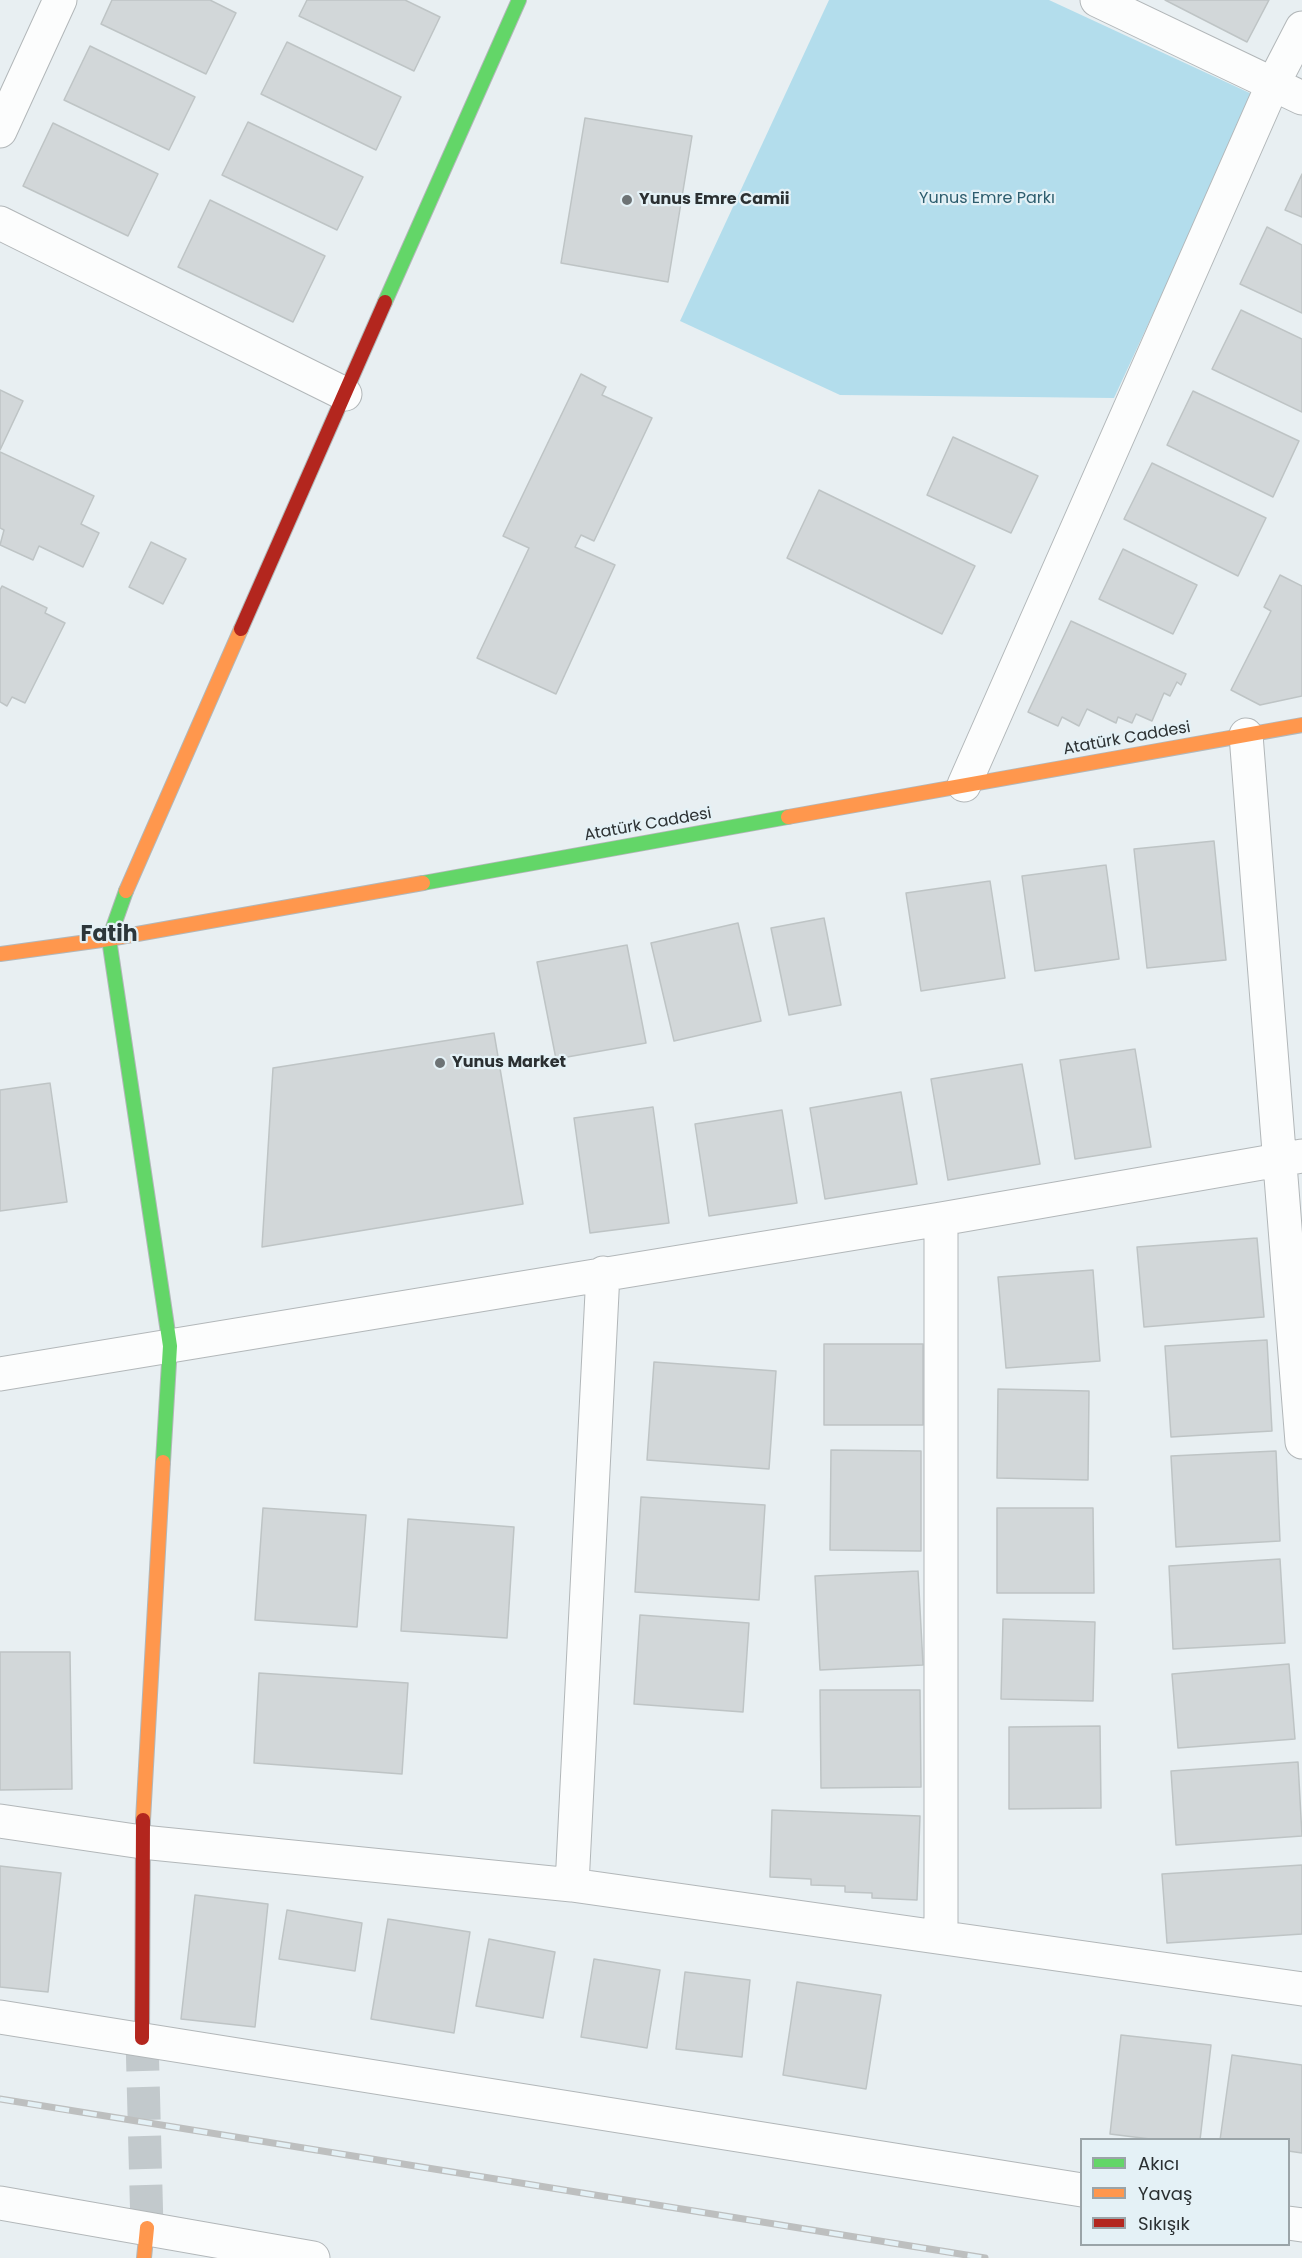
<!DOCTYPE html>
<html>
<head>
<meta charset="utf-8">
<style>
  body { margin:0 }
  #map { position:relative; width:1302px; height:2258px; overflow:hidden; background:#e8eff2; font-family:Poppins,sans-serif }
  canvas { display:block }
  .legend { position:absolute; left:1080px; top:2138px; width:210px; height:108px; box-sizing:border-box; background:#e4f1f6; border:2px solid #9aa4a8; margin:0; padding:8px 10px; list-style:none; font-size:18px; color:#2b3032 }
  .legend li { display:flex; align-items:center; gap:12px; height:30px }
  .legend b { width:30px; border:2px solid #9aa4a8 }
</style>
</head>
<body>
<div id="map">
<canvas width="1302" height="2258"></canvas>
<ul class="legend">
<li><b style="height:8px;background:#63d668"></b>Akıcı</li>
<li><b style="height:8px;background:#ff974d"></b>Yavaş</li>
<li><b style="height:8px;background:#b3261e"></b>Sıkışık</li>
</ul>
</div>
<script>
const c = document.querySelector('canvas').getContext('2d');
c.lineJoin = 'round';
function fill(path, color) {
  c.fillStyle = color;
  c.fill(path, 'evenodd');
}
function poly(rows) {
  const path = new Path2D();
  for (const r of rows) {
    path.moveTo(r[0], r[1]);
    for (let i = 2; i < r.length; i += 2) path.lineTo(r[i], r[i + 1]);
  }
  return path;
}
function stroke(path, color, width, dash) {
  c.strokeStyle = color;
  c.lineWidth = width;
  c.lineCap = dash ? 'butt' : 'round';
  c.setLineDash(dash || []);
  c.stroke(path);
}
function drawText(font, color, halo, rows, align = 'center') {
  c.font = font + ' Poppins,sans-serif';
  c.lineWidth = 4.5;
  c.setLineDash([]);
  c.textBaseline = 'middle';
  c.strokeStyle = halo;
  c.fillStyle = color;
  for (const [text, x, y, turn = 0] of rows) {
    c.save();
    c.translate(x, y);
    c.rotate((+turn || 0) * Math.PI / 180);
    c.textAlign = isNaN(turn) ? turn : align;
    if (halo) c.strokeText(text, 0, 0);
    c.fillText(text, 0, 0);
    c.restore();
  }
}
fill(poly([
  [829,0,1049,0,1254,95,1114,398,840,395,680,321]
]), '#b3ddec');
const building = poly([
  [112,0,210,0,236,13,206,74,101,24,112,0],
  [307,0,405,0,440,17,414,71,299,16,307,0],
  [1165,0,1269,0,1247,42,1165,0],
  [287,42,401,97,376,150,261,94,287,42],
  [90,46,195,97,169,150,64,100,90,46],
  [585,118,692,136,668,282,561,263,585,118],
  [248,122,363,177,337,230,222,175,248,122],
  [53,123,158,174,128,236,23,186,53,123],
  [1302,174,1302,217,1285,210,1302,174],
  [210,200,325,256,293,322,178,267,210,200],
  [1267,227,1302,245,1302,313,1240,284,1267,227],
  [1241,310,1302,339,1302,412,1212,369,1241,310],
  [581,374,606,387,602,395,652,418,594,541,581,535,575,547,615,565,556,694,477,658,529,548,503,536,581,374],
  [0,390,23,401,0,450,0,390],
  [1193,391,1299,441,1273,497,1167,445,1193,391],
  [953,437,1038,476,1011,533,927,495,953,437],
  [0,452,94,496,81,524,99,533,83,567,39,546,33,560,0,545,4,530,0,528,0,452],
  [1152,463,1266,518,1238,576,1124,519,1152,463],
  [819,490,975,566,942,634,787,558,819,490],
  [151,542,186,559,163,604,129,587,151,542],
  [1123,549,1197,585,1173,634,1099,599,1123,549],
  [1280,575,1302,586,1302,696,1260,705,1231,690,1271,611,1264,607,1280,575],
  [2,586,47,608,45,613,65,623,25,703,12,697,7,706,0,702,0,590,2,586],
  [1071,621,1186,674,1181,685,1177,682,1170,696,1164,693,1152,721,1136,714,1132,723,1118,717,1116,723,1087,709,1079,726,1062,717,1058,726,1028,712,1071,621],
  [1214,841,1226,960,1147,968,1134,849,1214,841],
  [1106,865,1119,959,1035,971,1022,876,1106,865],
  [990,881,1005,978,921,991,906,893,990,881],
  [824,918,841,1005,789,1015,771,928,824,918],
  [738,923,761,1021,674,1041,651,943,738,923],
  [627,945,646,1043,556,1059,537,962,627,945],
  [494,1033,523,1204,262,1247,273,1068,494,1033],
  [1135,1049,1151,1147,1075,1159,1060,1060,1135,1049],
  [1022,1064,1040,1164,948,1180,931,1079,1022,1064],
  [50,1083,67,1202,0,1211,0,1090,50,1083],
  [901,1092,917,1184,825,1199,810,1108,901,1092],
  [653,1107,669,1223,590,1233,574,1118,653,1107],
  [782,1110,797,1203,709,1216,695,1124,782,1110],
  [1257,1238,1264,1317,1144,1327,1137,1247,1257,1238],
  [1093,1270,1100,1361,1006,1368,998,1277,1093,1270],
  [1267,1340,1272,1431,1171,1437,1165,1346,1267,1340],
  [824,1344,923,1344,923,1425,824,1425,824,1344],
  [654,1362,776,1371,769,1469,647,1460,654,1362],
  [998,1389,1089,1391,1088,1480,997,1478,998,1389],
  [831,1450,921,1451,921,1551,830,1550,831,1450],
  [1276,1451,1280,1541,1176,1547,1171,1456,1276,1451],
  [641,1497,765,1505,759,1600,635,1592,641,1497],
  [263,1508,366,1515,357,1627,255,1620,263,1508],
  [997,1508,1093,1508,1094,1593,997,1593,997,1508],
  [408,1519,514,1527,507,1638,401,1631,408,1519],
  [1280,1559,1285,1643,1173,1649,1169,1566,1280,1559],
  [918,1571,923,1665,820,1670,815,1576,918,1571],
  [640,1615,749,1623,743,1712,634,1704,640,1615],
  [1003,1619,1095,1622,1093,1701,1001,1699,1003,1619],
  [0,1652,70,1652,72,1789,0,1790,0,1652],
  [1289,1664,1295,1739,1178,1748,1172,1674,1289,1664],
  [259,1673,408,1683,402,1774,254,1763,259,1673],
  [820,1690,920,1690,921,1787,821,1788,820,1690],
  [1100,1726,1101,1808,1009,1809,1009,1727,1100,1726],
  [1298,1762,1302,1836,1176,1845,1171,1771,1298,1762],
  [772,1810,920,1816,917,1900,872,1898,872,1893,845,1892,845,1886,811,1885,811,1879,770,1877,772,1810],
  [1302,1865,1302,1934,1167,1943,1162,1874,1302,1865],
  [0,1866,61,1873,48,1992,0,1987,0,1866],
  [195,1895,268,1904,255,2027,181,2019,195,1895],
  [287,1910,362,1923,355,1971,279,1959,287,1910],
  [388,1919,470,1932,454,2033,371,2019,388,1919],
  [489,1939,555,1952,543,2018,476,2006,489,1939],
  [594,1959,660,1970,647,2048,581,2037,594,1959],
  [685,1972,750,1980,742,2057,676,2049,685,1972],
  [797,1982,881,1995,866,2089,783,2075,797,1982],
  [1121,2035,1211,2045,1200,2140,1158,2140,1110,2134,1121,2035],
  [1232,2055,1302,2065,1302,2153,1288,2151,1288,2140,1220,2140,1232,2055]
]);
fill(building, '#d2d7d9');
stroke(building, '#bec4c5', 1.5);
stroke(poly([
  [142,2038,147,2228]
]), '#c2c9cc', 33, [33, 16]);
const street = poly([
  [1097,0,1302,98],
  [0,131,60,0],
  [0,223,345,394],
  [1246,735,1302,1442],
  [964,785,1273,84,1302,28],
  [941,1219,941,1936],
  [0,1374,941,1219,1302,1156],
  [0,1821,142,1842,572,1885,1302,1989],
  [572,1885,603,1273],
  [0,2017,1082,2190],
  [0,2203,313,2258],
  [1288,2223,1302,2225]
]);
const fast = poly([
  [385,302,519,0],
  [423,883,788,817],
  [126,891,109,939,170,1346,163,1462]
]);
const slow = poly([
  [788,817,1302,725],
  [126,891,241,629],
  [0,954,109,939,423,883],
  [143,1820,163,1462],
  [144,2258,147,2228]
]);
const jam = poly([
  [241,629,385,302],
  [142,2038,143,1820]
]);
stroke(street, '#b2b7b9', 35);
stroke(fast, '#b2b7b9', 16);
stroke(slow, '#b2b7b9', 16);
stroke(jam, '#b2b7b9', 16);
stroke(street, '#fcfdfd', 33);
stroke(fast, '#63d668', 14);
stroke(slow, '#ff974d', 14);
stroke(jam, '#b3261e', 14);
const rail = poly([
  [0,2099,985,2258]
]);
stroke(rail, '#bdbfbf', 7);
stroke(rail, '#e4f1f6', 4.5, [14]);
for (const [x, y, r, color] of [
  [627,200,6,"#6d7375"],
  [440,1063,6,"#6d7375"]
]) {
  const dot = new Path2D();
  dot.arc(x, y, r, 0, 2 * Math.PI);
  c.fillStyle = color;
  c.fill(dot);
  stroke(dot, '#e4f1f6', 2);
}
drawText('16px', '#2d5d6e', '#e4f1f6', [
  ["Yunus Emre Parkı",987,199]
]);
drawText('bold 16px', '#2b3032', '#e4f1f6', [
  ["Yunus Emre Camii",639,200],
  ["Yunus Market",452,1063]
], 'left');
drawText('16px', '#2b3032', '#e4f1f6', [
  ["Atatürk Caddesi",1127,739,-10],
  ["Atatürk Caddesi",648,825,-10]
]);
drawText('bold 22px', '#2c363a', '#e4f1f6', [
  ["Fatih",109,935]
]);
</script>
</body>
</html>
